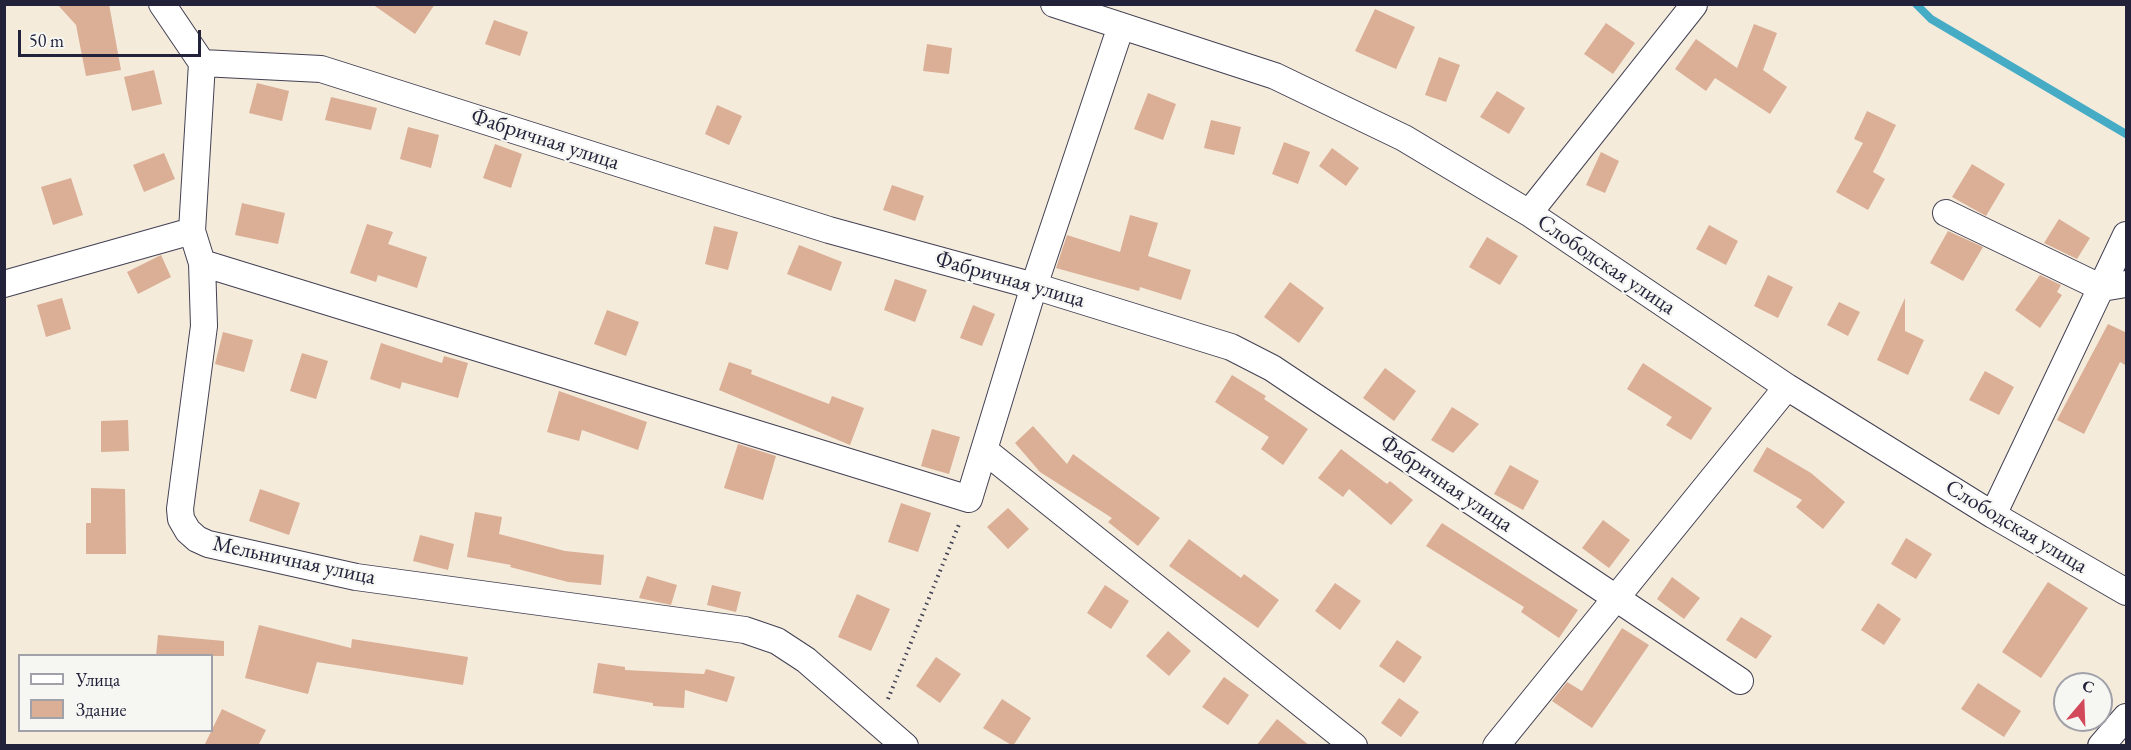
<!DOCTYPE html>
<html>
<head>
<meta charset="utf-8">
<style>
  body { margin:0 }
  #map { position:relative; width:2131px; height:750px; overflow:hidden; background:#f4ebdb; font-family:"EB Garamond",serif }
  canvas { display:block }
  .frame { position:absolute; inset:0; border:6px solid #22223b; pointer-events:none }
  .legend { position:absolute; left:18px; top:654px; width:195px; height:78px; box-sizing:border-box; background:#f6f6f2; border:2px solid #a1a1a9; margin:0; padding:8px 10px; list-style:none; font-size:18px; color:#22223b }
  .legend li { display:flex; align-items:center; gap:12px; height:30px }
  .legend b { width:30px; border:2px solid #a1a1a9 }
  .north { position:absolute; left:2053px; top:672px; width:60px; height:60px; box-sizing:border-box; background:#f6f6f2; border:2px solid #a1a1a9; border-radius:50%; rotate:19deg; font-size:16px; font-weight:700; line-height:24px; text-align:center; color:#22223b }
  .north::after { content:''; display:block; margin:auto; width:21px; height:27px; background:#d1495b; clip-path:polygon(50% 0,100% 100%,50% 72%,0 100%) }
  .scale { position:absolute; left:18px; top:30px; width:183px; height:27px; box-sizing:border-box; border:3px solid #22223b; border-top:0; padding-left:8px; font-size:18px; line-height:21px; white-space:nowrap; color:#22223b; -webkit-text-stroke:4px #f6f6f2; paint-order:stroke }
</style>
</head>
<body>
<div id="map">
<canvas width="2131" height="750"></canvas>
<div class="frame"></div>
<ul class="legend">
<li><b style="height:8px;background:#fff"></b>Улица</li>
<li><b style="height:16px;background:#dbae96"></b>Здание</li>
</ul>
<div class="north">С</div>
<div class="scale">50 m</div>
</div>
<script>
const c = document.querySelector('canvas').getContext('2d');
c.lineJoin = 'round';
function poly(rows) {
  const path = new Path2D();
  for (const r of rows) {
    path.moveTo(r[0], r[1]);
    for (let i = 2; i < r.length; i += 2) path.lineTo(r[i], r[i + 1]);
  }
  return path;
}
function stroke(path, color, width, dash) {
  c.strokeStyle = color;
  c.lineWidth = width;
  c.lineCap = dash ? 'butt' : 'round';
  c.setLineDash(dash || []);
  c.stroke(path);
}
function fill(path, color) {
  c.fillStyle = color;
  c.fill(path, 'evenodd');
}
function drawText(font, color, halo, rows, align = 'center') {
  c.font = font + ' "EB Garamond",serif';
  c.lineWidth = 4.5;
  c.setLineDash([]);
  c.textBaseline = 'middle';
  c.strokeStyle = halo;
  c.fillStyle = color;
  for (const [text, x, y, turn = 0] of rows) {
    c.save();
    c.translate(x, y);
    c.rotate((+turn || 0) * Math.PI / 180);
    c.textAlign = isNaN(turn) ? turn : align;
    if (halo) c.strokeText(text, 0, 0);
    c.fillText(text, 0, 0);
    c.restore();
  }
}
stroke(poly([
  [1916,4,1931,19,2126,134]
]), '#46acc6', 8);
fill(poly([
  [57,4,109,4,121,70,86,76,76,25],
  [372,4,435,4,415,34],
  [1375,9,1415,27,1396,69,1355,51],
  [494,20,528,32,520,56,485,44],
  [1606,23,1635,43,1613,74,1584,54],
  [1754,24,1777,33,1763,70,1787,87,1770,114,1715,78,1706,91,1675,69,1696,39,1737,68],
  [927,44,952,48,949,74,923,71],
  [1439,57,1460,65,1446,102,1425,95],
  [154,70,162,104,132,111,124,77],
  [257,83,289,91,282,121,249,113],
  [1497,91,1525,108,1509,134,1480,117],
  [1148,93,1176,104,1163,140,1134,129],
  [331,97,377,108,371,130,325,120],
  [717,105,742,116,729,145,705,134],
  [1867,111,1896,125,1873,172,1885,179,1868,210,1836,192,1863,143,1854,139],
  [1211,120,1241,127,1234,155,1204,148],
  [408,127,439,135,431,168,400,159],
  [1284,142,1310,152,1298,184,1272,174],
  [495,144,522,154,511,188,483,178],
  [1332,148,1359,168,1346,186,1319,166],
  [1601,152,1619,161,1605,193,1586,185],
  [164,153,175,179,144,192,133,165],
  [1972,164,2005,184,1986,216,1952,197],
  [71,178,83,215,53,225,41,187],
  [892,185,924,196,915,221,883,210],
  [242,203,285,213,278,244,235,235],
  [1130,215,1158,223,1148,256,1191,270,1181,300,1140,287,1139,291,1056,268,1067,235,1120,252],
  [2059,219,2090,238,2077,259,2044,243],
  [367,224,393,232,388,244,427,257,417,288,378,275,376,282,350,273],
  [1709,225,1738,241,1726,265,1696,249],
  [714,226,738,232,728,270,705,264],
  [1948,231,1983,247,1963,281,1930,263],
  [1487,237,1518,256,1500,285,1469,267],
  [799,245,842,262,831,291,787,274],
  [161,255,171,277,138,294,127,272],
  [1768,275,1793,287,1778,318,1754,306],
  [2040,275,2061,285,2057,292,2062,295,2040,328,2015,310],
  [895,279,927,290,915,322,884,310],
  [1290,282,1324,308,1299,343,1264,317],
  [62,298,71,329,46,337,37,305],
  [1905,298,1905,331,1924,340,1908,375,1877,360],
  [1839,302,1860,312,1848,336,1827,325],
  [973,305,995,314,982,346,960,338],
  [607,310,639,322,626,356,594,344],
  [2108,324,2127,333,2127,366,2120,362,2084,434,2057,420],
  [223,332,253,340,244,372,215,364],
  [381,343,442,363,444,356,468,363,458,398,402,382,400,389,370,379],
  [302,353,328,361,316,399,290,391],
  [729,362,752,370,751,374,829,404,832,396,864,408,850,445,719,390],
  [1643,363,1712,408,1691,440,1666,425,1672,417,1627,389],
  [1385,368,1416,391,1394,421,1363,398],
  [1985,371,2014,387,1999,415,1969,400],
  [1232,375,1266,396,1264,399,1308,429,1283,465,1261,449,1269,437,1215,402],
  [559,391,647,422,638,450,582,430,579,441,547,432],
  [1452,407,1479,424,1453,453,1431,440],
  [128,420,129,451,101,452,101,421],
  [1033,426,1067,464,1073,454,1160,518,1138,546,1108,522,1112,518,1040,472,1015,443],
  [932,429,960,437,949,474,921,466],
  [738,444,776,456,763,500,724,488],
  [1767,447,1811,473,1845,502,1823,529,1796,507,1802,500,1753,471],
  [1341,449,1387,484,1390,481,1413,500,1391,525,1349,489,1343,497,1318,478],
  [1510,465,1539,481,1523,510,1494,494],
  [91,488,125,489,126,554,86,554,86,523,91,523],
  [260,489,300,503,289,535,249,521],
  [901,503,931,513,918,552,888,542],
  [1008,508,1029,529,1008,549,987,527],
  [475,512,502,517,499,534,565,551,604,555,601,585,568,582,510,567,511,565,467,557],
  [1603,520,1630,540,1609,568,1582,548],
  [1442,523,1578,610,1559,638,1521,612,1524,607,1426,546],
  [420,535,454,544,448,570,413,561],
  [1906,538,1932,554,1916,579,1891,564],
  [1189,539,1241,578,1244,574,1279,600,1258,628,1169,566],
  [647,576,677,585,671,605,639,598],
  [1672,577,1700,598,1684,619,1657,599],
  [2048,582,2088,608,2041,678,2002,652],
  [1335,583,1361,601,1340,630,1315,611],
  [712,585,741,592,736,612,707,605],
  [1105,585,1129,601,1111,629,1087,613],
  [857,594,890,609,871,651,838,637],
  [1878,603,1901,619,1884,645,1861,630],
  [1741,617,1772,636,1756,659,1726,640],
  [259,625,351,648,352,639,468,657,463,685,317,662,308,694,245,678],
  [1622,628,1649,645,1592,728,1552,701,1567,682,1582,691],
  [1168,631,1191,651,1169,676,1146,656],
  [158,635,224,641,224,656,156,656],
  [1397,640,1422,657,1404,683,1379,666],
  [936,657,961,674,940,703,916,686],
  [598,663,625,667,625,670,704,674,706,669,735,677,727,702,685,690,684,708,653,706,653,703,593,693],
  [1224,677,1249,695,1228,725,1202,707],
  [1978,683,2021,711,2004,737,1961,709],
  [1399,698,1419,712,1401,737,1381,723],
  [1002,699,1031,718,1013,746,983,728],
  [222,709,266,730,258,746,204,746],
  [1277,719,1310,746,1256,746]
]), '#dbae96');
const minor = poly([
  [162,4,202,63,192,231,202,263,204,326,180,509,181,519,188,531,197,539,208,544,356,577,745,630,777,641,806,660,905,746],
  [1054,4,1275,76,1404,138,1529,213,1787,387,1993,515,2126,592],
  [202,63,321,69,829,230,1034,286,1231,347,1272,368,1740,681],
  [1529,213,1694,5],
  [1946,213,2102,288,2126,284],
  [202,263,969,499,1034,286,1121,26],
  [4,284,192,231],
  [984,450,1354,746],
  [1993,515,2126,235],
  [1496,746,1787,387],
  [2101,746,2126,717]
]);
stroke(minor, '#424053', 28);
stroke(poly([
  [888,699,960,522]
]), '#424053', 4, [1.5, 4.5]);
stroke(minor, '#fff', 26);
drawText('22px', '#22223b', '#f6f6f2', [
  ["Фабричная улица",545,140,18],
  ["Слободская улица",1606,265,34],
  ["Фабричная улица",1010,280,16],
  ["Фабричная улица",1446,484,34],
  ["Слободская улица",2016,527,31],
  ["Мельничная улица",294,561,12]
]);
</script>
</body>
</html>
